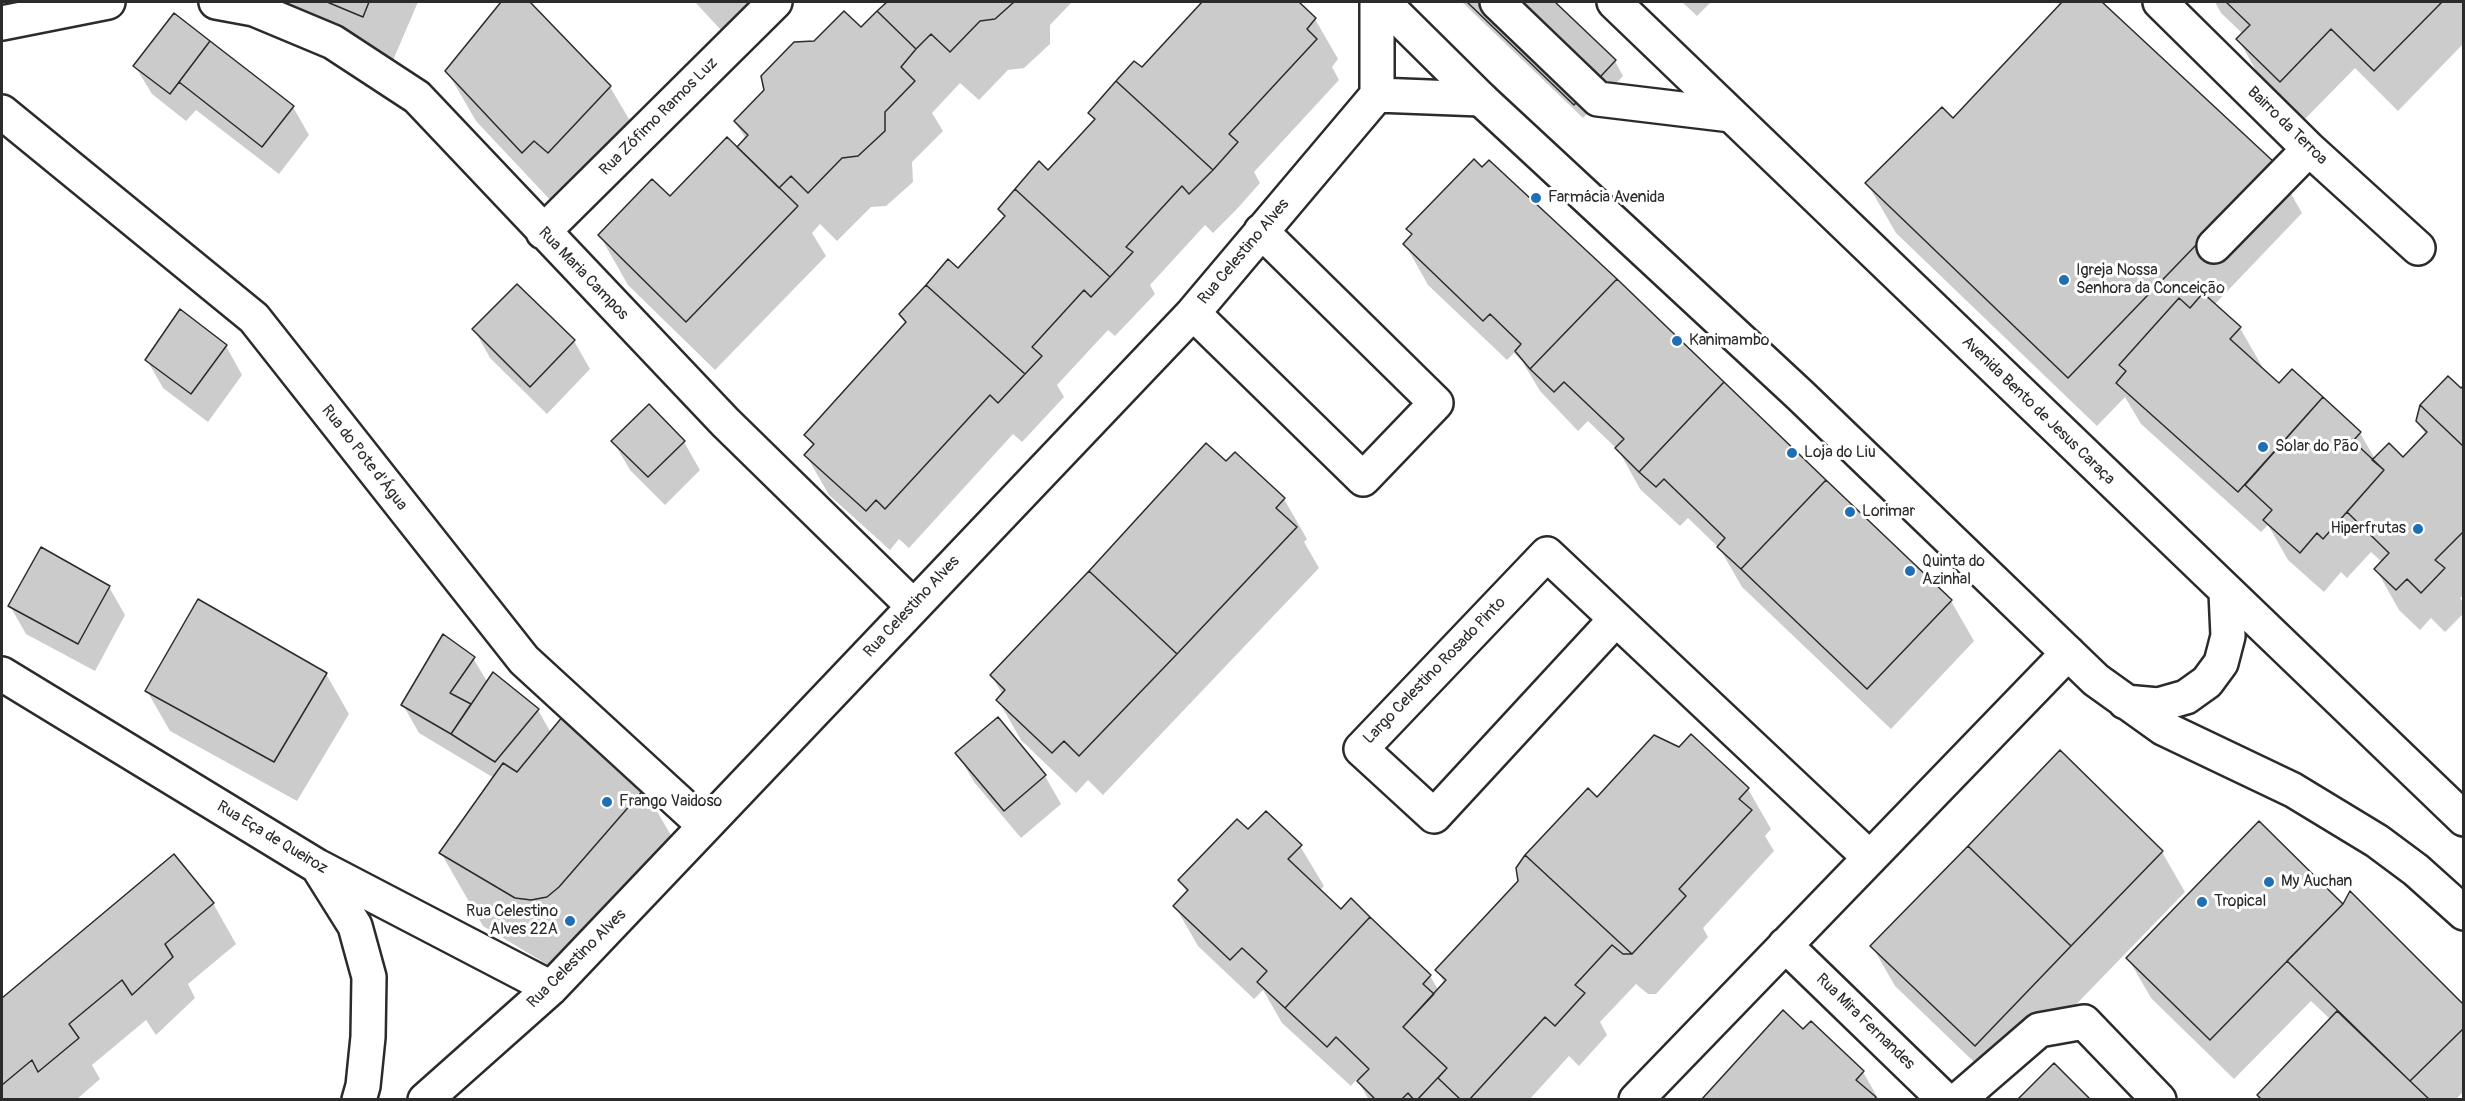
<!DOCTYPE html>
<html>
<head>
<meta charset="utf-8">
<style>
  body { margin:0 }
  #map { position:relative; width:2465px; height:1101px; overflow:hidden; background:#fff; font-family:Pangolin,sans-serif }
  canvas { display:block }
  .frame { position:absolute; inset:0; border:3px solid #2b2b2b; pointer-events:none }
</style>
</head>
<body>
<div id="map">
<canvas width="2465" height="1101"></canvas>
<div class="frame"></div>
</div>
<script>
const c = document.querySelector('canvas').getContext('2d');
c.lineJoin = 'round';
function fill(path, color) {
  c.fillStyle = color;
  c.fill(path, 'evenodd');
}
function poly(rows) {
  const path = new Path2D();
  for (const r of rows) {
    path.moveTo(r[0], r[1]);
    for (let i = 2; i < r.length; i += 2) path.lineTo(r[i], r[i + 1]);
  }
  return path;
}
function stroke(path, color, width, dash) {
  c.strokeStyle = color;
  c.lineWidth = width;
  c.lineCap = dash ? 'butt' : 'round';
  c.setLineDash(dash || []);
  c.stroke(path);
}
function drawText(font, color, halo, rows, align = 'center') {
  c.font = font + ' Pangolin,sans-serif';
  c.lineWidth = 6;
  c.setLineDash([]);
  c.textBaseline = 'middle';
  c.strokeStyle = halo;
  c.fillStyle = color;
  for (const [text, x, y, turn = 0] of rows) {
    c.save();
    c.translate(x, y);
    c.rotate((+turn || 0) * Math.PI / 180);
    c.textAlign = isNaN(turn) ? turn : align;
    if (halo) c.strokeText(text, 0, 0);
    c.fillText(text, 0, 0);
    c.restore();
  }
}
fill(poly([
  [243,2,418,2,391,65],
  [503,2,528,2,610,87,639,136,552,202,476,121,447,71],
  [695,2,795,2,732,42],
  [883,2,1072,2,1050,25,1050,44,1024,68,1008,70,979,100,960,83,932,113,943,131,912,162,913,182,886,206,871,207,837,241,820,224,812,233,826,256,715,370,628,285,600,236,670,198,737,149,746,139,735,122,815,43,861,30,885,6],
  [1204,2,1296,2,1315,19,1338,59,1332,67,1339,80,1254,172,1260,183,1236,210,1213,233,1205,225,1150,285,1155,294,1115,336,1108,330,1057,385,1064,397,1022,442,1013,434,909,548,899,539,890,550,829,495,806,455,813,447,806,435,906,324,901,315,958,270,1005,218,1000,209,1048,172,1095,122,1090,114,1142,69],
  [1462,2,1553,2,1615,61,1623,76,1583,118],
  [1682,2,1711,2,1697,16],
  [2064,2,2100,2,2274,164,2302,213,2214,305,2240,328,2263,368,2261,370,2279,386,2292,371,2360,433,2375,459,2403,459,2426,435,2417,421,2464,387,2464,595,2460,598,2464,604,2464,613,2445,632,2431,618,2420,630,2399,610,2376,569,2382,562,2371,552,2347,578,2341,572,2324,592,2288,560,2268,525,2261,532,2141,424,2125,397,2097,426,1896,233,1867,183,1953,120],
  [2215,2,2464,2,2464,43,2398,111,2355,68,2303,121,2261,79,2238,39,2243,34,2221,13],
  [135,66,293,107,309,135,279,174,196,110,186,121,152,94],
  [1489,162,1951,601,1974,641,1891,729,1742,587,1720,549,1688,518,1680,526,1640,489,1619,451,1588,421,1578,431,1540,391,1522,361,1514,353,1507,360,1428,285,1405,244,1412,236,1408,229],
  [517,286,574,341,590,369,547,414,490,358,474,329],
  [226,346,242,375,208,422,163,388,147,360],
  [613,441,684,442,700,470,665,505,630,470],
  [1206,445,1226,463,1284,499,1307,539,1304,542,1319,568,1103,795,1088,780,1076,793,1021,740,998,700,1003,695,991,675],
  [109,587,125,615,95,671,26,634,10,606],
  [473,658,488,683,538,710,551,733,644,789,686,861,601,960,589,970,558,971,483,926,441,853,494,778,419,733,403,705],
  [326,674,349,714,297,801,170,731,147,691],
  [998,719,1045,776,1061,804,1021,838,974,782,957,753],
  [1691,736,1748,789,1771,829,1765,836,1774,851,1703,928,1708,937,1656,994,1648,994,1636,984,1600,1022,1607,1035,1579,1066,1569,1056,1529,1100,1369,1100,1357,1079,1351,1086,1282,1023,1263,990,1254,999,1198,946,1175,906,1187,893,1180,881,1248,832,1300,846,1324,886,1319,891,1341,911,1351,900,1430,976,1439,991,1445,984,1437,970,1597,799,1680,748],
  [2162,852,2185,892,1998,1085,1895,986,1872,946],
  [173,856,213,903,236,944,188,984,195,998,156,1035,146,1020,92,1065,100,1079,76,1100,2,1100,2,1000],
  [2343,906,2464,1007,2464,1091,2455,1100,2261,1100,2259,1096,2331,1020,2311,1001,2234,1079,2151,998,2128,958],
  [1803,1031,1863,1072,1879,1100,1703,1100]
]), '#0003');
const building = poly([
  [327,2,369,2,363,17,327,2],
  [501,2,530,2,611,86,548,153,534,141,522,153,445,71,501,2],
  [887,2,1014,2,995,19,980,21,950,52,931,34,916,49,877,11,887,2],
  [1202,2,1299,2,1316,18,1307,29,1317,39,1229,134,1238,142,1213,170,1116,81,1134,61,1142,67,1202,2],
  [1467,2,1555,2,1616,60,1574,105,1467,2],
  [2062,2,2102,2,2275,163,2068,378,1865,183,1942,107,1953,118,2062,2],
  [2226,2,2442,2,2374,71,2331,29,2280,82,2236,39,2250,25,2226,2],
  [844,11,861,27,877,11,916,49,901,67,915,81,885,112,885,131,858,156,842,158,808,193,791,176,779,188,737,147,748,135,734,121,764,90,761,76,794,42,814,41,844,11],
  [174,13,210,41,170,94,133,66,174,13],
  [210,41,294,106,262,147,179,82,210,41],
  [1116,81,1213,170,1189,194,1182,186,1126,247,1133,252,1110,277,1015,189,1039,161,1048,170,1095,119,1088,113,1116,81],
  [727,137,798,206,686,322,598,235,652,179,670,196,727,137],
  [1474,159,1482,167,1489,160,1617,279,1530,369,1515,351,1521,344,1490,314,1483,321,1403,244,1412,234,1406,229,1474,159],
  [1015,189,1110,277,1091,297,1084,290,1032,347,1042,356,1025,374,926,285,948,259,958,268,1005,216,998,209,1015,189],
  [1617,279,1724,382,1639,472,1615,448,1624,439,1564,382,1554,392,1530,369,1617,279],
  [517,284,575,340,530,387,472,329,517,284],
  [926,285,1025,374,998,403,990,395,885,509,876,500,866,511,804,455,814,444,804,435,906,322,899,314,926,285],
  [2203,293,2241,327,2230,339,2279,383,2292,369,2323,397,2238,492,2116,383,2126,371,2119,365,2179,298,2190,308,2203,293],
  [180,309,227,345,191,394,145,360,180,309],
  [2448,376,2461,388,2464,385,2464,447,2420,405,2448,376],
  [1724,382,1826,480,1741,569,1717,547,1725,538,1664,479,1656,487,1639,472,1724,382],
  [2323,397,2361,432,2353,441,2384,470,2323,539,2317,533,2300,553,2263,520,2272,510,2245,485,2323,397],
  [649,404,685,441,648,477,611,441,649,404],
  [2420,405,2464,447,2464,531,2435,560,2445,568,2421,593,2407,579,2396,590,2374,569,2389,553,2347,512,2384,470,2372,460,2389,443,2403,457,2427,432,2416,421,2420,405],
  [1206,443,1226,461,1235,452,1285,498,1276,508,1297,527,1177,654,1089,571,1206,443],
  [1826,480,1952,600,1867,689,1741,569,1826,480],
  [41,547,110,586,78,644,8,606,41,547],
  [1089,571,1177,654,1079,756,1064,741,1052,753,996,700,1005,690,990,675,1089,571],
  [198,599,327,673,274,762,145,691,198,599],
  [443,634,475,657,450,693,471,704,451,734,401,705,443,634],
  [493,672,539,709,495,762,451,734,493,672],
  [563,716,645,788,559,887,547,897,531,900,515,898,439,853,503,763,517,772,563,716],
  [998,717,1046,775,1004,811,955,753,998,717],
  [1691,734,1749,788,1739,799,1752,810,1679,889,1686,896,1632,954,1525,855,1588,788,1597,797,1654,735,1679,747,1691,734],
  [2060,750,2163,851,2071,946,1968,846,2060,750],
  [1266,811,1302,845,1288,859,1341,909,1351,898,1370,917,1285,1008,1257,982,1267,971,1242,948,1230,960,1173,906,1188,890,1178,880,1237,819,1248,829,1266,811],
  [2259,821,2343,904,2210,1040,2126,958,2259,821],
  [1968,846,2071,946,1975,1046,1870,946,1968,846],
  [174,854,214,903,165,944,173,957,132,995,122,980,69,1024,79,1038,38,1072,32,1060,2,1085,2,998,174,854],
  [1525,855,1632,954,1623,954,1612,945,1575,985,1585,993,1555,1026,1545,1017,1469,1100,1461,1100,1438,1078,1447,1068,1403,1027,1446,980,1435,970,1518,881,1516,868,1525,855],
  [2350,891,2464,1005,2464,1028,2410,1081,2287,961,2343,904,2350,891],
  [1370,917,1431,975,1423,984,1434,994,1403,1027,1447,1068,1417,1100,1414,1100,1408,1093,1401,1100,1376,1100,1357,1081,1369,1069,1336,1037,1327,1047,1285,1008,1370,917],
  [1783,1010,1803,1029,1811,1021,1864,1071,1856,1080,1876,1097,1874,1100,1701,1100,1783,1010],
  [2337,1011,2410,1081,2430,1100,2262,1100,2257,1095,2337,1011],
  [2054,1063,2091,1100,2017,1100,2054,1063]
]);
fill(building, '#cbcbcb');
stroke(building, '#2b2b2b', 1.5);
const minor = poly([
  [216,2,254,9,333,42,417,97,725,422,913,606],
  [1497,2,1598,99,1731,115],
  [2160,2,2309,149,2418,248],
  [2,23,108,2],
  [1377,95,1481,99],
  [2,112,254,318,524,660,705,826],
  [543,232,775,2],
  [2214,246,2309,149],
  [1193,313,1363,479,1436,403,1261,231],
  [1616,619,1434,816,1361,749,1547,554,1870,858],
  [2,674,317,866,551,988],
  [318,867,355,926,369,977,368,1037,363,1086,359,1100],
  [1785,945,1945,1100],
  [425,1100,551,988,1193,313,1377,95,1377,2],
  [1636,1100,2068,653],
  [1958,1100,2039,1030,2084,1022,2159,1100]
]);
const major = poly([
  [1383,2,1481,99,1800,395,2096,680,2163,728,2293,790,2377,841,2416,870,2464,913],
  [1614,2,2464,819],
  [2125,702,2158,705,2186,697,2207,682,2221,663,2228,636,2226,592]
]);
stroke(minor, '#2b2b2b', 38);
stroke(major, '#2b2b2b', 38);
stroke(minor, '#fff', 33);
stroke(major, '#fff', 33);
for (const [x, y, r, color] of [
  [1536,198,6,"#1f6fb2"],
  [2064,280,6,"#1f6fb2"],
  [1677,341,6,"#1f6fb2"],
  [2263,447,6,"#1f6fb2"],
  [1792,453,6,"#1f6fb2"],
  [1850,512,6,"#1f6fb2"],
  [2418,529,6,"#1f6fb2"],
  [1910,571,6,"#1f6fb2"],
  [607,802,6,"#1f6fb2"],
  [2269,882,6,"#1f6fb2"],
  [2202,902,6,"#1f6fb2"],
  [570,921,6,"#1f6fb2"]
]) {
  const dot = new Path2D();
  dot.arc(x, y, r, 0, 2 * Math.PI);
  c.fillStyle = color;
  c.fill(dot);
  stroke(dot, '#fff', 2);
}
drawText('16px', '#2b2b2b', '#fff', [
  ["Rua Zófimo Ramos Luz",659,117,-45],
  ["Bairro da Terroa",2287,126,44],
  ["Rua Celestino Alves",1244,252,-50],
  ["Rua Maria Campos",583,274,46],
  ["Avenida Bento de Jesus Caraça",2038,411,44],
  ["Rua do Pote d'Água",364,458,52],
  ["Rua Celestino Alves",912,607,-47],
  ["Largo Celestino Rosado Pinto",1435,671,-46],
  ["Rua Eça de Queiroz",272,838,31],
  ["Rua Celestino Alves",577,959,-45],
  ["Rua Mira Fernandes",1865,1022,44]
]);
drawText('16px', '#2b2b2b', '#fff', [
  ["Farmácia Avenida",1548,198],
  ["Igreja Nossa",2076,271],
  ["Senhora da Conceição",2076,289],
  ["Kanimambo",1689,341],
  ["Solar do Pão",2275,447],
  ["Loja do Liu",1804,453],
  ["Lorimar",1862,512],
  ["Hiperfrutas",2406,529,"right"],
  ["Quinta do",1922,562],
  ["Azinhal",1922,580],
  ["Frango Vaidoso",619,802],
  ["My Auchan",2281,882],
  ["Tropical",2214,902],
  ["Rua Celestino",558,912,"right"],
  ["Alves 22A",558,930,"right"]
], 'left');
</script>
</body>
</html>
